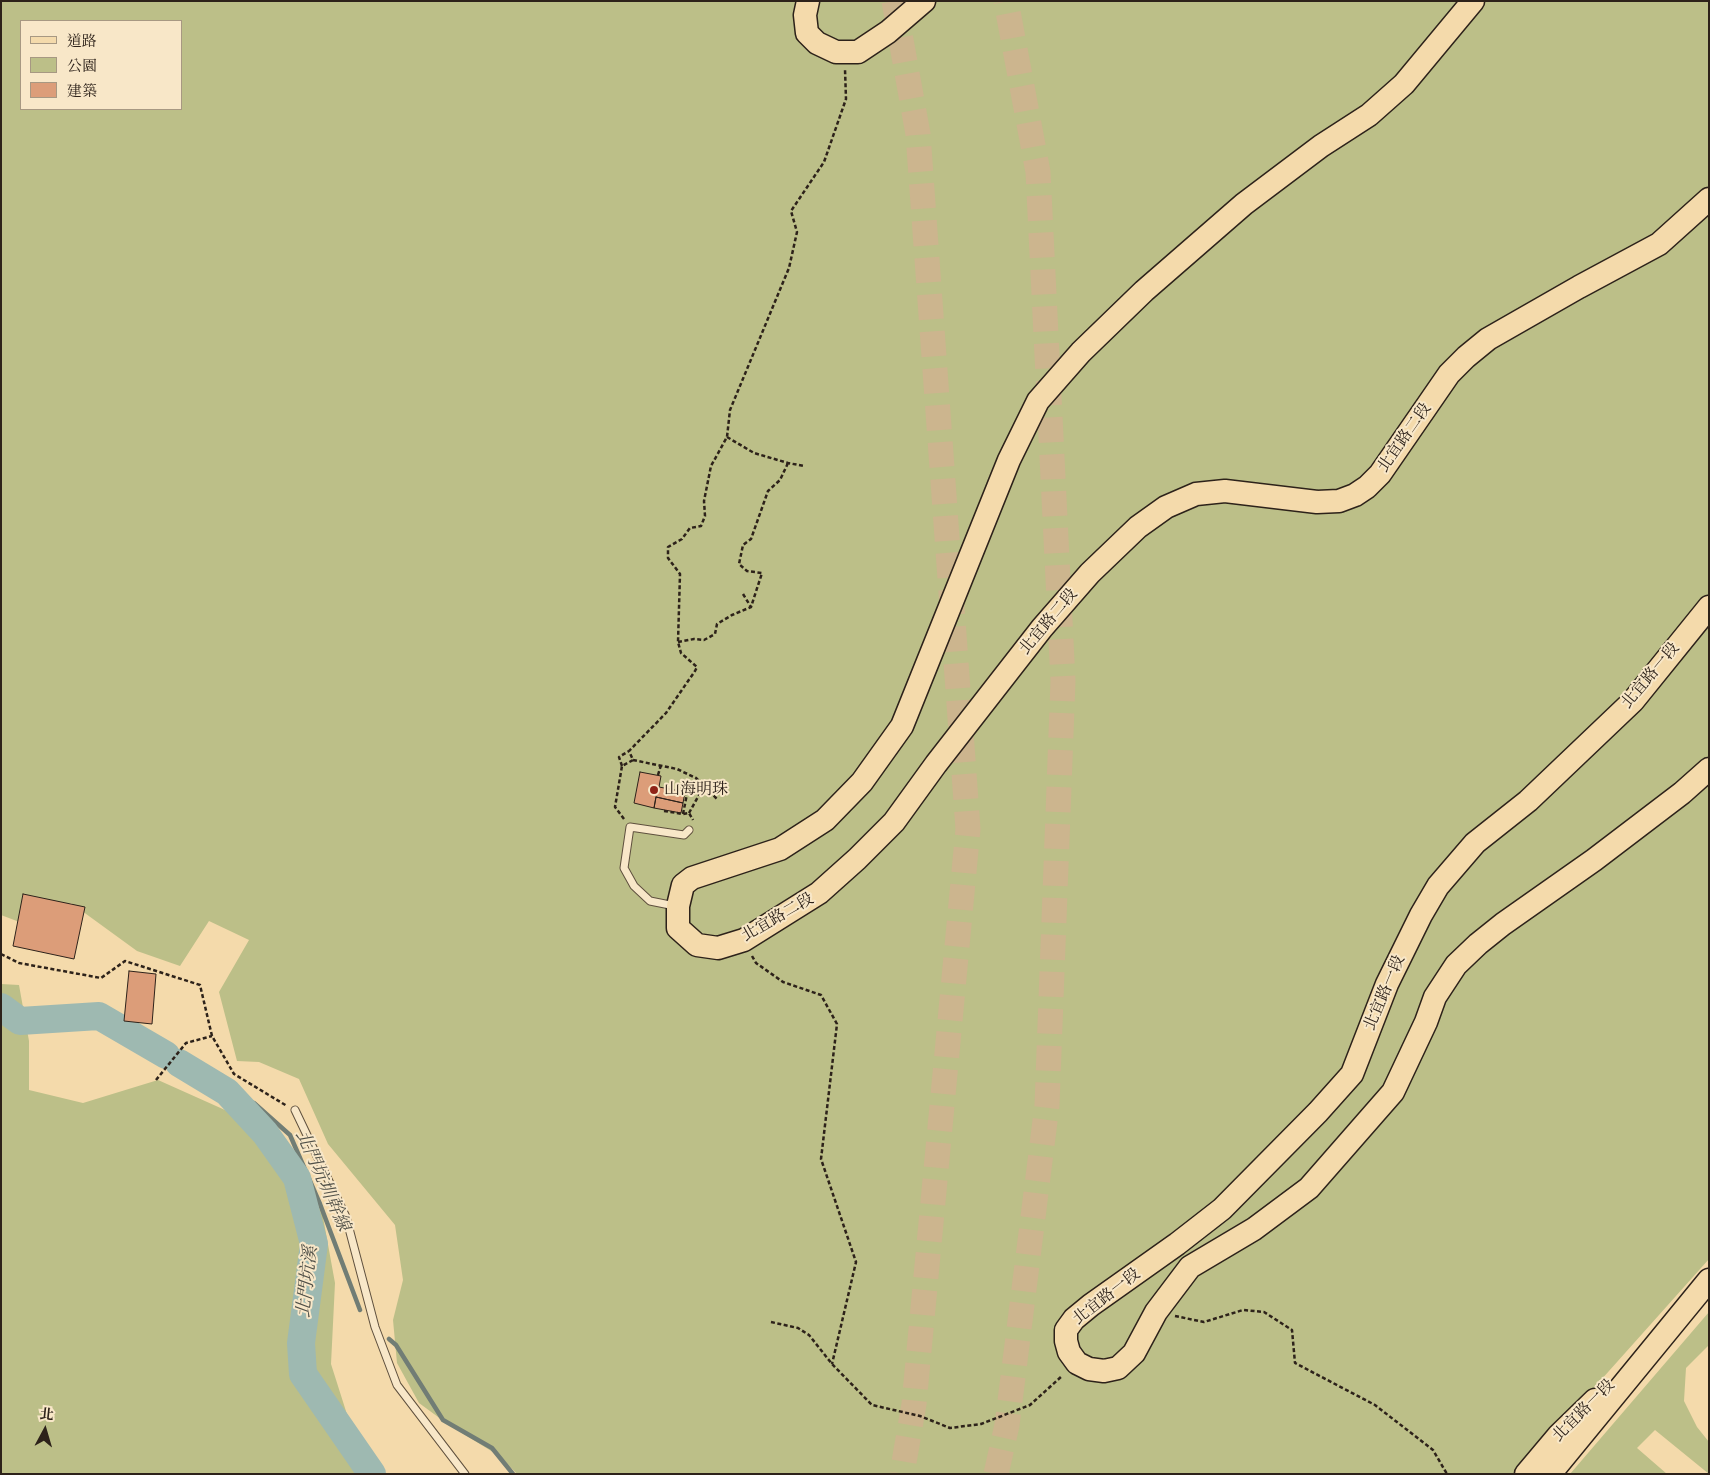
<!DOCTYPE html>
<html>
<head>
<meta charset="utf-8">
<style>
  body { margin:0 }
  #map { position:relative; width:1710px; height:1475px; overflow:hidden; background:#f4daab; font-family:"Libre Bodoni","Noto Serif TC",serif }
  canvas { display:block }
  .frame { position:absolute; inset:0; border:2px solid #2d221a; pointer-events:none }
  .legend { position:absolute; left:20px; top:20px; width:162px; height:90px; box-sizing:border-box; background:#f8e7c8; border:1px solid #a79882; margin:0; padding:6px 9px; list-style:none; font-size:15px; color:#2d221a }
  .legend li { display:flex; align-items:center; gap:10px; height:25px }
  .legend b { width:25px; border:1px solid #a79882 }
  .north { position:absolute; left:20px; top:1405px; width:50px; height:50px; -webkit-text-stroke:4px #f8e7c8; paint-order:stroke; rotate:6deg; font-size:14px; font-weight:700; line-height:20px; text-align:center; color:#2d221a }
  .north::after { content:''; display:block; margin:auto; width:18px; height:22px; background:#2d221a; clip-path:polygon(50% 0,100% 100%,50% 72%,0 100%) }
</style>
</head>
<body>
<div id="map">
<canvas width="1710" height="1475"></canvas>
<div class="frame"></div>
<ul class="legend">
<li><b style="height:6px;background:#f4daab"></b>道路</li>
<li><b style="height:14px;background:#bcbf88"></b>公園</li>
<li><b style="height:14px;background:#dc9d79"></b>建築</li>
</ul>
<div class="north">北</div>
</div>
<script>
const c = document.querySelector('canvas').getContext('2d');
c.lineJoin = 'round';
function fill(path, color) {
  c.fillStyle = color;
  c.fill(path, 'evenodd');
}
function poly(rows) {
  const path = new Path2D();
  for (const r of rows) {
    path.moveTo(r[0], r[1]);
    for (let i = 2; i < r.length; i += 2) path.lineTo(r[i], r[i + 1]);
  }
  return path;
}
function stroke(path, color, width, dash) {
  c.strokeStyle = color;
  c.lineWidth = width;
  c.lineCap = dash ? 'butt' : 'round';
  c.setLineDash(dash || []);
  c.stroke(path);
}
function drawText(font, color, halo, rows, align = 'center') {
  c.font = font + ' "Libre Bodoni","Noto Serif TC",serif';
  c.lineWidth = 4;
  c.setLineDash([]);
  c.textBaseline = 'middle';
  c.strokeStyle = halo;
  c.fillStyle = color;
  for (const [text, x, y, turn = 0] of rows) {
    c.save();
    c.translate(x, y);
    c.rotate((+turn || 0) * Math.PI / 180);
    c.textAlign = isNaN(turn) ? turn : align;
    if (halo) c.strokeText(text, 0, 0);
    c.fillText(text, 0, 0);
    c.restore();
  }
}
fill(poly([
  [1,1,1709,1,1709,1259,1517,1474,517,1474,501,1457,449,1425,419,1403,397,1363,393,1320,403,1280,395,1225,328,1144,299,1079,259,1062,237,1061,219,992,249,940,209,921,180,966,137,951,71,903,22,923,1,915],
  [21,21,181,21,181,109,21,109],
  [1,984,19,985,29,1041,29,1090,83,1103,158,1080,225,1110,298,1156,321,1206,335,1283,331,1364,351,1427,380,1474,1,1474],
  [1709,1312,1709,1345,1686,1368,1684,1401,1697,1427,1709,1442,1709,1474,1655,1430,1637,1448,1667,1474,1570,1474]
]), '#bcbf88');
stroke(poly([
  [227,1092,254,1103,290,1135,320,1204,360,1310],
  [389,1339,396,1345,443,1420,492,1448,513,1474]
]), '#717d75', 4.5);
stroke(poly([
  [1,1007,20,1021,99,1016,166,1055],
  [179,1063,227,1092,265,1133,297,1178,314,1244,301,1343,303,1374,372,1474]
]), '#9eb9b1', 28);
const building = poly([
  [640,772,661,776,659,787,685,792,683,803,656,797,654,808,634,803,640,772],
  [656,797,683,803,681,813,654,808,656,797],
  [23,894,85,907,74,959,13,946,23,894],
  [129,971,156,974,152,1024,124,1021,129,971]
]);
fill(building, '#dc9d79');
stroke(building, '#2d221a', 1);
stroke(poly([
  [894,1,918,134,968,829,914,1404,902,1474],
  [996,1474,1007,1425,1047,1105,1063,681,1038,172,1006,1]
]), '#ccb58e', 25, [25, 12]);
const lane = poly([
  [675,906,650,901,634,886,624,868,630,827,684,835,689,830],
  [295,1110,346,1217,375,1327,397,1385,465,1474]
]);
const primary = poly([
  [808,1,805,15,807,33,817,43,836,52,858,52,888,32,924,1],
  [1473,1,1404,84,1369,115,1321,146,1244,204,1144,291,1081,352,1038,401,1009,460,902,726,862,782,825,820,780,849,692,878,683,885,678,906,678,928,697,945,718,948,744,940,819,893,857,859,894,822,936,764,1042,628,1090,573,1138,527,1166,507,1196,494,1225,491,1317,502,1339,501,1355,495,1367,487,1380,474,1449,374,1466,357,1488,339,1579,287,1659,244,1709,199],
  [1709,607,1633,701,1528,801,1475,843,1438,886,1421,915,1387,984,1352,1074,1318,1112,1222,1209,1177,1244,1091,1305,1074,1319,1066,1330,1066,1341,1069,1352,1077,1363,1089,1369,1104,1371,1118,1368,1134,1353,1156,1312,1190,1267,1254,1229,1309,1188,1393,1092,1426,1022,1435,997,1456,965,1478,944,1503,924,1594,860,1682,793,1709,769],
  [1526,1474,1558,1436,1595,1400],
  [1550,1474,1709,1280]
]);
stroke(lane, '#5f503e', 9);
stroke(primary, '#2d221a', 25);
stroke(poly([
  [727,437,754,453,788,463,804,466],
  [743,594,751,607],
  [678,642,694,639,704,640,715,634,717,624,732,615,751,607,762,573,747,571,739,564,743,545,751,539,768,491,780,480,788,463],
  [633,760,677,769,696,778,718,800],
  [622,766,619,757,629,751],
  [658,775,661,765],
  [664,811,683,814,689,813,693,820],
  [689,813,704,786],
  [683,814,687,794,685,794],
  [624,819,615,807,622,766,633,760,629,751,666,713,695,671,697,667,681,653,678,642,680,574,668,558,668,547,682,539,690,528,701,526,705,516,704,501,711,466,727,437,730,410,789,268,797,232,791,211,824,162,846,99,845,69],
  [1,954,19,963,101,978,125,961,200,985,212,1036,234,1074,287,1106],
  [752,956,756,963,783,982,821,995,837,1024,821,1159,856,1262,832,1364],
  [156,1080,186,1043,212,1036],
  [1175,1316,1204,1322,1243,1310,1264,1312,1292,1330,1295,1363,1375,1405,1433,1450,1447,1474],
  [771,1322,798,1328,809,1335,832,1364,872,1405,920,1416,950,1428,981,1424,1030,1405,1062,1376]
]), '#2d221a', 2.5, [4, 2.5]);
stroke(lane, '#f8e7c8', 7);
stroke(primary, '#f4daab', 22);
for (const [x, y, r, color] of [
  [654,790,5,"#8f2418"]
]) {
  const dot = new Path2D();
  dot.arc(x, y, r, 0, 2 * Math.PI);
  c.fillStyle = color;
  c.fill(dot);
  stroke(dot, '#f8e7c8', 2);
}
drawText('16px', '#2d221a', '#f8e7c8', [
  ["北宜路二段",1405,438,-55],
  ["北宜路二段",1049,622,-50],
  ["北宜路一段",1651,676,-50],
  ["北宜路二段",778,918,-30],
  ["北宜路一段",1385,993,-67],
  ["北宜路一段",1107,1297,-38],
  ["北宜路一段",1584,1411,-45]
]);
drawText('16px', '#2d221a', '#f8e7c8', [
  ["山海明珠",664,790]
], 'left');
drawText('italic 18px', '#4f4f47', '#f8e7c8', [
  ["北門坑圳幹線",322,1181,66],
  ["北門坑溪",308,1282,-84]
]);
</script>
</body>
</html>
